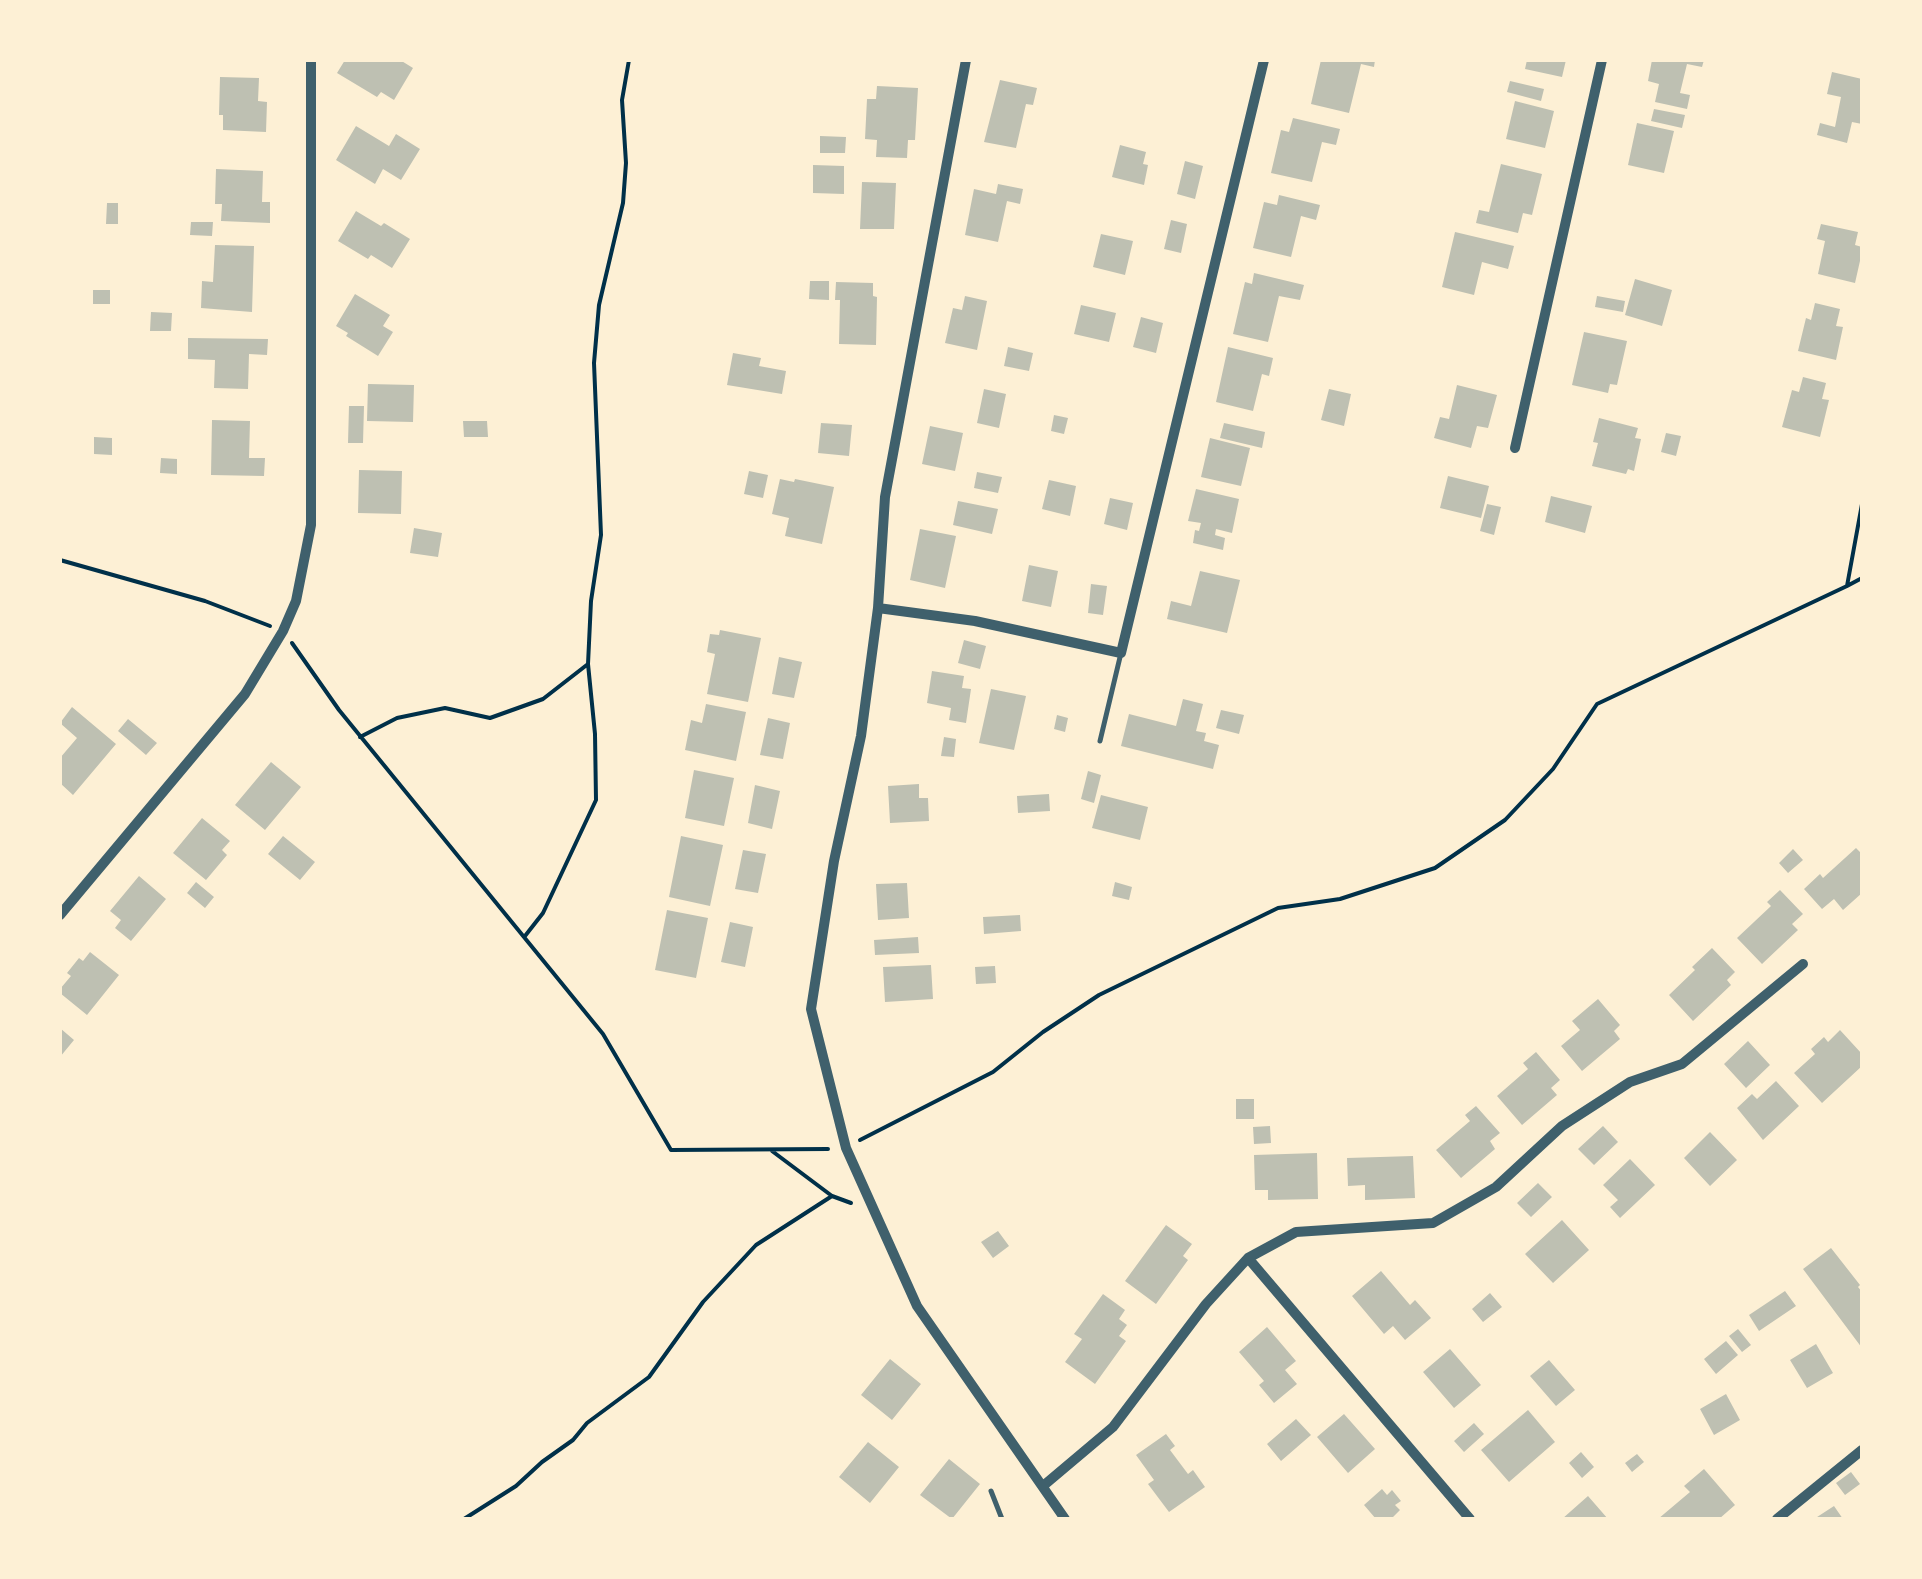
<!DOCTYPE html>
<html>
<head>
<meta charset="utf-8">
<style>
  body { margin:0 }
  #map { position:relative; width:1922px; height:1579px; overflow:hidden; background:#fdf0d5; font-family:"Playfair Display",serif }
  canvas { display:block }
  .frame { position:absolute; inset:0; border:62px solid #fdf0d5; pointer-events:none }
</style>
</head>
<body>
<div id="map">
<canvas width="1922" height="1579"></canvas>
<div class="frame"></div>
</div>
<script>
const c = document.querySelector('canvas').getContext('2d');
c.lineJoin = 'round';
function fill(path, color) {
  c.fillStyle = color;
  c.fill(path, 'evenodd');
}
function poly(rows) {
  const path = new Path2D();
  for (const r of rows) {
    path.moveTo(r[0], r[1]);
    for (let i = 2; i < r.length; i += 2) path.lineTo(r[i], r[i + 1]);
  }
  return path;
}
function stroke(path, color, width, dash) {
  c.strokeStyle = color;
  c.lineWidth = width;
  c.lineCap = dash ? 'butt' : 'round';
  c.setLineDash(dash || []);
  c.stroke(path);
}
fill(poly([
  [345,60,400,60,413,68,394,100,381,92,377,97,337,73],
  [1321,60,1375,60,1374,67,1361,64,1349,113,1311,104],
  [1527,60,1566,60,1562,77,1525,69],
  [1652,60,1704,60,1702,67,1687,64,1680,93,1690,95,1687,109,1655,102,1659,84,1648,81],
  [1832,72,1862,79,1862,124,1852,122,1847,143,1817,135,1820,123,1835,127,1841,97,1827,94],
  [220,77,259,78,258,101,267,102,266,132,223,130,223,115,219,115],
  [1000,80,1037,88,1033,105,1026,104,1016,148,984,142],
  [1510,81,1544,89,1541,101,1507,92],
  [877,86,918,88,915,140,908,140,907,158,876,157,877,140,865,139,867,99,876,99],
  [1515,101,1554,111,1545,148,1506,139],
  [1654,109,1685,115,1682,128,1651,121],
  [1293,118,1340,129,1336,145,1322,142,1312,182,1271,173,1281,130,1289,132],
  [1637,123,1674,131,1664,173,1628,165],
  [356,126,389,146,396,134,420,149,401,180,383,169,375,184,336,160],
  [820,136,846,137,845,153,820,153],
  [1120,145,1146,152,1143,164,1148,165,1144,185,1112,177],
  [1185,161,1203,166,1195,199,1177,194],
  [1501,164,1542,174,1532,215,1523,213,1518,233,1476,223,1479,210,1489,212],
  [813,165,844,166,844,194,813,193],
  [216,169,263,171,262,202,270,202,270,223,221,221,222,204,215,204],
  [862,182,896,183,894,229,860,229],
  [998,184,1023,189,1020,204,1007,201,998,242,965,235,974,189,996,194],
  [1279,195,1320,205,1316,220,1301,216,1291,257,1253,248,1264,202,1277,205],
  [107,203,118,203,118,224,106,224],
  [356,211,381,226,384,223,410,239,392,268,371,255,368,259,338,241],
  [1171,220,1187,224,1181,253,1164,249],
  [191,222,213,222,212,236,190,235],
  [1821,224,1858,232,1855,245,1862,247,1862,252,1855,283,1818,274,1825,241,1817,239],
  [1455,232,1514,246,1508,269,1482,262,1474,295,1442,287],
  [1101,234,1133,241,1125,275,1093,267],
  [215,245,254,246,252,312,201,308,202,281,213,282],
  [1254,273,1304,285,1300,300,1279,296,1268,342,1233,334,1245,282,1252,284],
  [1635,279,1672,290,1662,326,1625,315],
  [810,281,829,281,829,300,809,299],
  [836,282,873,283,873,296,877,297,876,345,839,344,840,300,835,300],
  [93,290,110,290,110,304,93,304],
  [355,294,390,315,383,326,393,332,378,356,346,336,348,333,336,326],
  [965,296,987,301,977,350,945,343,953,308,962,310],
  [1597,296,1625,301,1623,312,1595,307],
  [1815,303,1840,309,1836,326,1843,327,1836,360,1798,351,1806,318,1811,320],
  [1081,305,1116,313,1109,342,1074,334],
  [151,312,172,313,171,331,150,331],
  [1141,317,1163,323,1156,353,1133,347],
  [1584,332,1627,341,1617,385,1610,384,1608,393,1572,385],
  [188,338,268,339,267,355,249,354,248,389,214,388,215,360,188,359],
  [1008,347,1033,353,1029,371,1004,366],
  [1228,347,1273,358,1269,376,1262,374,1253,411,1216,402],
  [733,353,761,358,759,366,786,371,782,394,727,385],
  [1803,377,1826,383,1822,399,1829,400,1820,437,1782,427,1792,390,1799,392],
  [368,384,414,385,413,422,367,421],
  [1457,385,1497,395,1488,428,1477,426,1471,448,1434,438,1440,417,1449,419],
  [984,389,1006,394,999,428,977,423],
  [1329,389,1351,394,1344,426,1321,420],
  [349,406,364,406,363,443,348,443],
  [1054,415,1068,418,1064,434,1051,431],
  [1599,418,1638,428,1635,438,1641,439,1634,471,1628,469,1626,474,1592,466,1598,443,1593,442],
  [212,420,250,421,249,458,265,458,264,476,211,475],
  [463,421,487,421,488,437,464,437],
  [821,423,852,425,849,456,818,453],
  [1224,423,1265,432,1262,448,1220,438],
  [930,426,963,433,955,471,922,464],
  [1666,433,1681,436,1676,456,1661,452],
  [94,437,112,438,112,455,94,454],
  [1210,438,1250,448,1241,486,1201,477],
  [161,458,177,459,177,474,160,473],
  [359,470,402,471,401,514,358,513],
  [749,471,768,475,763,498,744,494],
  [977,472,1002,477,998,493,974,488],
  [1448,476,1489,486,1481,518,1440,508],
  [780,479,794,482,795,479,834,487,822,544,785,536,789,518,772,514],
  [1049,480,1076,486,1070,516,1042,509],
  [1196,489,1239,499,1232,533,1216,529,1215,535,1225,538,1223,550,1193,543,1195,530,1199,531,1201,523,1188,521],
  [1551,496,1592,506,1585,533,1545,522],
  [1110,498,1133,503,1127,530,1104,524],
  [958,501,998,509,992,534,953,525],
  [1487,504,1501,507,1494,535,1480,531],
  [414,528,442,533,438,557,410,553],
  [920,529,956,536,945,588,910,580],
  [1029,565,1058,571,1051,607,1022,601],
  [1200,571,1240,580,1227,633,1167,619,1171,601,1191,606],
  [1091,584,1107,586,1103,615,1088,613],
  [720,630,761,638,748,702,707,694,715,654,707,652,710,634,719,635],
  [964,640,986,646,980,669,958,663],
  [779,657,802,662,794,698,772,694],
  [932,671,964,676,962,688,971,689,966,723,949,720,951,708,927,703],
  [991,689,1026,696,1014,750,979,743],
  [1183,699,1203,704,1196,731,1206,733,1204,741,1219,745,1213,769,1121,746,1129,714,1176,726],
  [706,704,746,712,736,761,685,750,691,720,702,723],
  [72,707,116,744,73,795,60,783,60,758,77,738,60,723],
  [1221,710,1244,715,1239,734,1216,728],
  [1057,715,1068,718,1065,732,1054,729],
  [768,718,790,723,783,759,760,755],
  [128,719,157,743,146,755,118,731],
  [944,737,956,739,954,757,941,756],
  [271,762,301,787,265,830,235,805],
  [694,770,734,778,724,826,685,818],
  [1088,771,1101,775,1094,803,1081,799],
  [919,784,919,798,928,798,929,821,890,823,888,786],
  [755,785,780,791,772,829,748,823],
  [1049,794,1050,811,1018,813,1017,796],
  [1101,795,1148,807,1140,840,1092,828],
  [202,818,230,841,222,850,227,855,206,880,173,853],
  [283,836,315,862,300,880,268,854],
  [681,836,723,845,710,906,669,897],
  [1856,848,1862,854,1862,893,1843,910,1834,899,1822,909,1804,889,1820,874,1823,878],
  [1793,849,1803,860,1788,873,1779,863],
  [743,850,766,854,758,893,735,889],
  [139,876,166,899,131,941,115,928,121,920,110,911],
  [196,882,214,897,205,908,187,893],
  [1115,882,1132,887,1129,900,1112,896],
  [907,883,909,918,878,920,876,884],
  [1780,890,1803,914,1792,924,1798,930,1762,964,1737,938,1771,906,1767,902],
  [667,910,708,918,696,978,655,970],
  [1020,915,1021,931,984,934,983,917],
  [730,922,753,927,745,967,721,962],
  [918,937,919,953,875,955,874,940],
  [1712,948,1735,972,1727,980,1731,985,1693,1021,1669,995,1695,970,1692,967],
  [90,952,119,975,87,1015,60,993,60,989,71,976,67,973,79,958,83,961],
  [931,965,933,999,885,1002,883,967],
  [995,966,996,983,976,984,975,967],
  [1598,999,1620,1025,1614,1031,1620,1039,1582,1071,1561,1046,1580,1030,1572,1021],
  [60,1028,74,1040,60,1057],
  [1840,1030,1862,1054,1862,1066,1822,1103,1794,1073,1815,1054,1811,1049,1824,1037,1828,1042],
  [1748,1041,1770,1065,1746,1088,1724,1064],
  [1536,1052,1560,1080,1551,1088,1557,1095,1522,1125,1497,1096,1528,1069,1523,1063],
  [1776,1081,1799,1106,1763,1140,1737,1108,1752,1094,1757,1099],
  [1236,1099,1254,1099,1254,1119,1236,1119],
  [1476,1106,1500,1133,1490,1141,1495,1149,1461,1178,1436,1150,1470,1121,1465,1115],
  [1270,1126,1271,1143,1254,1144,1253,1127],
  [1603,1126,1618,1142,1594,1165,1578,1149],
  [1710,1132,1737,1160,1710,1186,1684,1158],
  [1317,1153,1318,1199,1268,1200,1268,1190,1255,1190,1254,1155],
  [1413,1156,1415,1198,1365,1200,1365,1185,1348,1186,1347,1158],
  [1630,1159,1655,1185,1620,1218,1610,1207,1618,1200,1603,1185],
  [1538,1183,1552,1197,1531,1217,1517,1203],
  [1562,1220,1589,1250,1553,1283,1525,1254],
  [1166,1225,1192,1244,1183,1256,1188,1260,1156,1304,1125,1281],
  [998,1231,1009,1246,993,1258,981,1242],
  [1831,1248,1860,1285,1858,1287,1862,1292,1862,1348,1803,1269],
  [1381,1271,1410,1305,1415,1300,1431,1318,1405,1340,1393,1326,1384,1334,1352,1296],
  [1785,1291,1796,1306,1759,1331,1749,1315],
  [1490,1293,1502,1307,1483,1322,1472,1309],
  [1103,1294,1125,1310,1119,1319,1127,1325,1119,1336,1126,1341,1095,1384,1065,1362,1082,1339,1074,1334],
  [1267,1327,1296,1361,1285,1370,1297,1384,1274,1403,1259,1385,1264,1381,1239,1352],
  [1738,1329,1751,1345,1742,1352,1729,1336],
  [1726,1341,1738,1355,1716,1374,1704,1359],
  [1816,1344,1833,1373,1807,1388,1790,1360],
  [1450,1349,1481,1385,1454,1408,1423,1372],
  [890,1359,921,1384,892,1420,861,1395],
  [1549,1360,1575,1390,1556,1406,1530,1376],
  [1726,1394,1740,1420,1714,1435,1700,1409],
  [1528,1410,1555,1442,1509,1482,1481,1450],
  [1344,1414,1375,1449,1348,1473,1317,1437],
  [1296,1419,1311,1435,1281,1461,1267,1444],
  [1474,1423,1484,1434,1464,1452,1454,1441],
  [1166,1434,1175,1446,1170,1450,1188,1474,1193,1470,1205,1487,1169,1512,1148,1484,1154,1480,1136,1455],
  [868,1442,899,1467,870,1503,839,1477],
  [1581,1452,1594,1467,1582,1478,1569,1463],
  [1637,1454,1644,1462,1632,1472,1625,1463],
  [949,1459,980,1484,952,1519,920,1495],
  [1704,1469,1735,1505,1719,1519,1658,1519,1690,1492,1684,1486],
  [1851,1472,1860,1484,1845,1495,1836,1483],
  [1382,1489,1387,1495,1392,1490,1401,1501,1395,1505,1400,1510,1391,1519,1376,1519,1364,1505],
  [1588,1496,1608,1519,1562,1519],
  [1834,1506,1843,1519,1814,1519]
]), '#bec0b2');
stroke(poly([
  [1862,504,1847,586,1862,578],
  [60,560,205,601,270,626],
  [292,643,339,710,603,1034,671,1150,828,1149],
  [360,737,397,718,445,708,490,718,543,699,588,664],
  [525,936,543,913,596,800,595,734,588,664,591,601,601,535,594,363,599,305,623,203,626,163,622,100,629,60],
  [860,1140,993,1072,1043,1032,1099,995,1278,908,1340,899,1435,868,1505,820,1553,769,1597,704,1847,586],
  [772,1151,832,1196],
  [464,1519,516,1486,542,1462,573,1440,587,1423,649,1377,703,1302,756,1245,832,1196,851,1203]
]), '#003049', 4);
stroke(poly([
  [1100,741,1121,653],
  [991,1491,1002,1519]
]), '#3f606c', 5);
stroke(poly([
  [966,60,885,497,878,608,861,736,834,861,811,1009,846,1148,917,1306,1065,1519],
  [1515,448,1602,60],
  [878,608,975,621,1121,653,1264,60],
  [60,915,245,694,283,631,296,601,311,525,311,60],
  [1248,1258,1470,1519],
  [1043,1486,1113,1427,1206,1304,1248,1258,1296,1232,1433,1223,1496,1187,1562,1126,1630,1082,1682,1064,1803,964],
  [1777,1519,1862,1450]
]), '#3f606c', 10);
</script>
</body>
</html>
